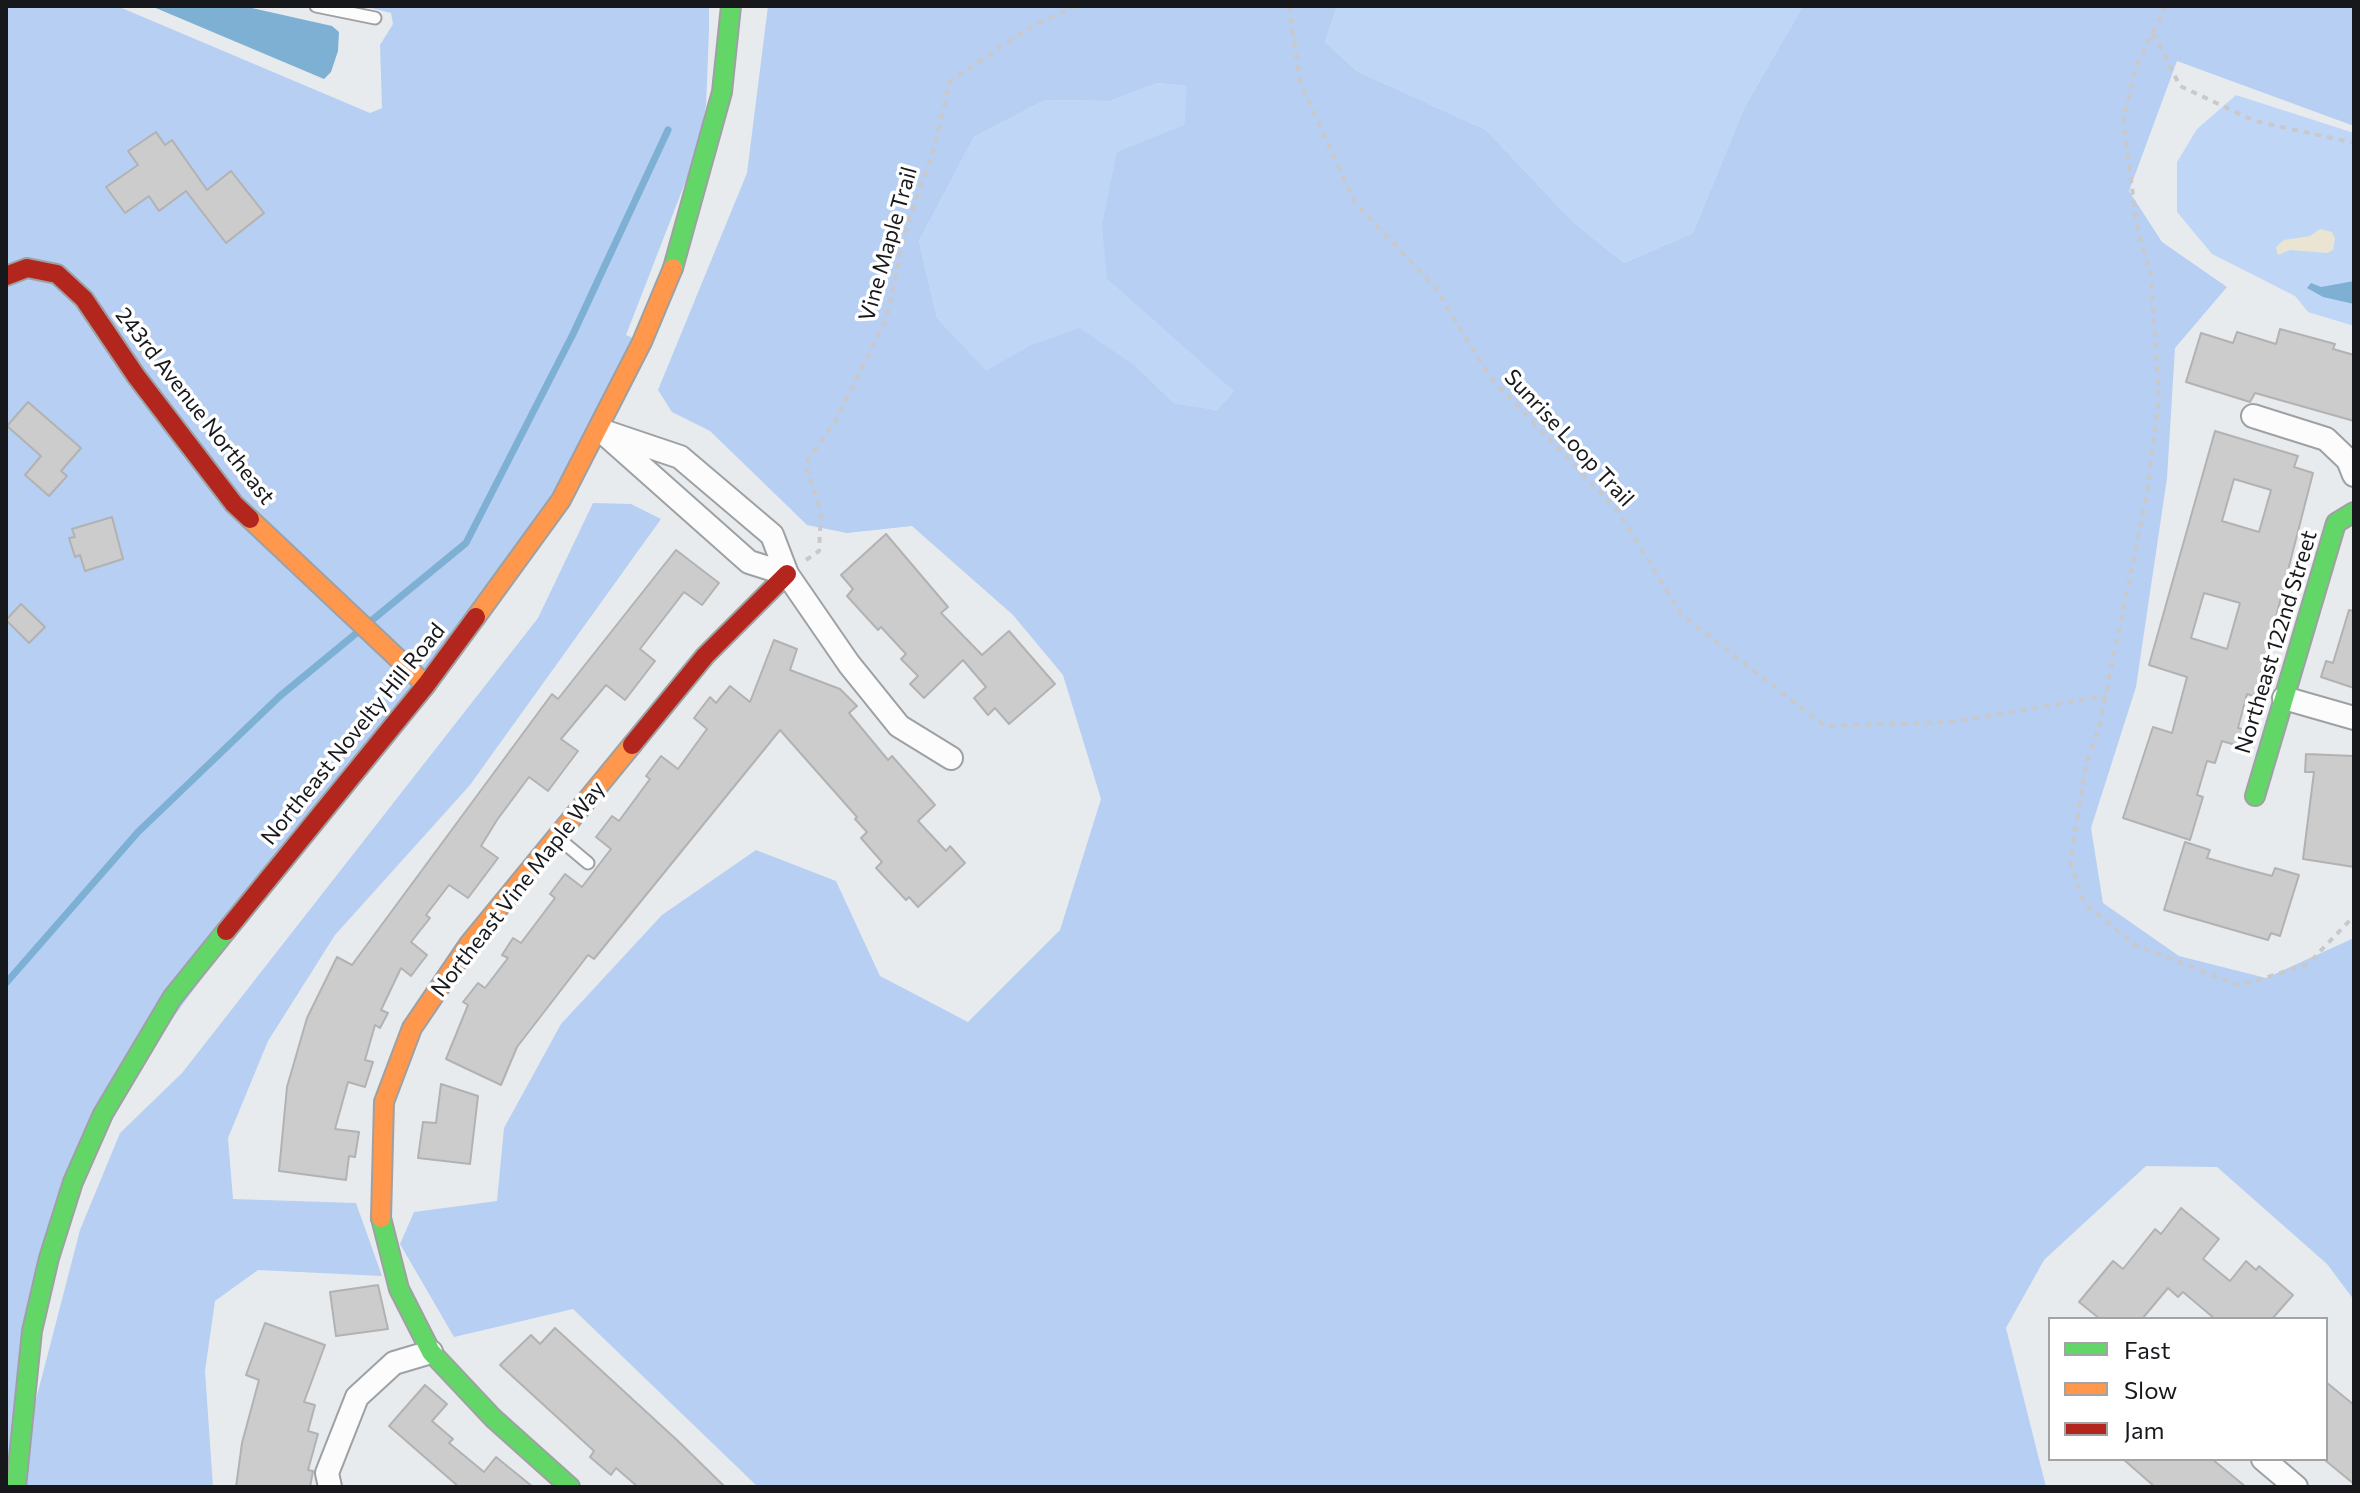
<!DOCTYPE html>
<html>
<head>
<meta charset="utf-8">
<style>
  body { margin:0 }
  #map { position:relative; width:2360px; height:1493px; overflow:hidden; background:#e8ebee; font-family:Commissioner,sans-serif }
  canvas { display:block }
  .frame { position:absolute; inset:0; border:8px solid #16181b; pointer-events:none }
  .legend { position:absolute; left:2048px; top:1317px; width:280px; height:144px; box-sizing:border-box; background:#fff; border:2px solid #a2a3a4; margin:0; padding:10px 14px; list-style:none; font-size:24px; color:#16181b }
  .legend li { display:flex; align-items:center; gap:16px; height:40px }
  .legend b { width:40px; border:2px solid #a2a3a4 }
</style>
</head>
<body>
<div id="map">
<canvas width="2360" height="1493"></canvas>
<div class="frame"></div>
<ul class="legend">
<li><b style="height:10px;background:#63d668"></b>Fast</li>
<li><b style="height:10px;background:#ff974d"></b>Slow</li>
<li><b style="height:10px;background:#b3261e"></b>Jam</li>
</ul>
</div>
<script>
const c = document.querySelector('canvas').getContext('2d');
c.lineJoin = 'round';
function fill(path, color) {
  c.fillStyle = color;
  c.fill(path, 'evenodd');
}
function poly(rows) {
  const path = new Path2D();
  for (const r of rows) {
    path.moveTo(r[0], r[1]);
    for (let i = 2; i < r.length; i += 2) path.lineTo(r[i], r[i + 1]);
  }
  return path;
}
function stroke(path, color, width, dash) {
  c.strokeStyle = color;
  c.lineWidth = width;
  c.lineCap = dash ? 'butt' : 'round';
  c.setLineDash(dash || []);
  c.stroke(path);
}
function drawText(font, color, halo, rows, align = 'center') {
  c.font = font + ' Commissioner,sans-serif';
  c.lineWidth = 7;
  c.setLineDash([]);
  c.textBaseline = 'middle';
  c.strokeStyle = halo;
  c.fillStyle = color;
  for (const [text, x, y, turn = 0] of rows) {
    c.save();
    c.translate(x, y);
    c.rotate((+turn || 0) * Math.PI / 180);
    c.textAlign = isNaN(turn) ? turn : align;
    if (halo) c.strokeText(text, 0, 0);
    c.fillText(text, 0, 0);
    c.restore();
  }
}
fill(poly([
  [1337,6,1803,6,1744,108,1693,233,1624,263,1573,222,1486,130,1357,71,1325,42],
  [1158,83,1188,86,1184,125,1107,279,1235,390,1217,410,1174,403,1137,367,1027,347,986,372,937,318,919,241,974,137,1045,100,1110,101],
  [2236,95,2354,133,2354,326,2308,312,2295,296,2212,254,2177,212,2177,162,2197,129]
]), '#c0d6f7');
fill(poly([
  [6,6,117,6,370,113,382,108,380,45,393,24,391,13,364,6,709,6,709,30,706,106,697,152,626,335,642,342,600,430,103,1114,73,1182,6,1487],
  [768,6,1337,6,1325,42,1357,71,1486,130,1573,222,1624,263,1693,233,1744,108,1803,6,2354,6,2354,126,2177,61,2129,191,2162,242,2227,287,2175,348,2167,478,2136,687,2091,828,2103,903,2179,956,2266,978,2354,938,2354,1300,2327,1264,2217,1167,2146,1166,2044,1260,2006,1328,2046,1487,758,1487,573,1309,454,1337,400,1244,414,1212,497,1201,504,1128,561,1024,662,915,756,850,836,881,880,976,968,1022,1060,930,1101,799,1063,675,1013,615,912,526,847,533,807,525,710,431,672,412,658,390,747,173],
  [1158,83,1187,86,1184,125,1117,152,1102,225,1107,279,1234,391,1217,410,1174,403,1137,367,1079,328,1027,347,986,371,937,318,919,241,974,137,1045,100,1110,101],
  [593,503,631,504,661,519,470,785,335,935,268,1041,228,1138,233,1199,356,1203,382,1276,258,1270,215,1301,205,1371,213,1487,21,1487,33,1411,80,1230,120,1133,182,1073,538,618]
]), '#b6cff3');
fill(poly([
  [2320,229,2332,232,2335,238,2333,250,2327,253,2290,250,2278,255,2276,247,2284,240,2310,236]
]), '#e9e5d2');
fill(poly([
  [151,6,243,6,332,26,339,32,338,51,331,72,324,79],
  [2354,281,2354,304,2323,297,2307,288,2311,283,2321,287]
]), '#7eb0d4');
stroke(poly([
  [371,621,466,543,573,334,668,130],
  [6,983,138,832,280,696,359,631]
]), '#7eb0d4', 7);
const building = poly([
  [156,132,165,145,172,140,207,190,231,171,264,213,226,243,186,191,159,211,149,196,125,213,106,187,138,165,128,151,156,132],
  [2280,329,2335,344,2333,349,2354,355,2354,421,2255,393,2250,402,2186,382,2201,333,2233,343,2237,332,2276,344,2280,329],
  [28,402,81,448,61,471,67,476,49,496,25,475,41,456,7,426,28,402],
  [2215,431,2298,456,2294,467,2313,473,2268,648,2254,696,2247,694,2238,728,2246,730,2242,747,2222,741,2215,763,2207,761,2197,795,2203,797,2190,840,2123,818,2153,727,2172,733,2187,677,2149,665,2215,431],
  [2234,479,2271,490,2259,532,2222,521,2234,479],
  [2204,593,2240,603,2227,649,2191,638,2204,593],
  [112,517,123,559,85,571,80,555,75,557,69,538,75,537,72,529,112,517],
  [886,534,948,607,941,613,982,655,1009,631,1055,684,1009,724,995,708,988,715,974,698,986,687,963,660,924,698,910,684,918,676,901,659,906,654,881,627,878,630,847,596,853,589,841,575,886,534],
  [676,550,719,583,702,605,684,592,640,649,655,661,625,700,606,685,561,739,578,751,548,791,529,777,497,820,481,846,498,858,468,898,449,885,426,915,430,918,411,942,427,955,411,976,401,968,381,1010,388,1013,380,1028,375,1025,365,1060,373,1062,365,1087,348,1082,335,1129,359,1132,355,1157,349,1156,346,1180,279,1171,287,1087,307,1018,337,957,352,965,552,694,558,699,676,550],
  [21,604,45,627,29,643,6,620,21,604],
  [2349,610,2354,611,2354,688,2321,677,2326,661,2333,663,2349,610],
  [774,640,797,649,790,670,840,689,857,706,849,713,888,760,892,756,935,805,918,821,946,851,950,846,965,863,918,907,909,897,906,900,876,868,882,862,861,838,867,832,855,819,857,817,780,730,594,959,588,955,517,1047,501,1085,446,1059,468,1005,463,1002,478,983,485,988,508,958,502,955,513,938,521,943,555,898,550,894,565,874,582,887,611,849,596,837,612,816,619,821,650,779,646,776,661,756,678,769,707,729,694,718,710,697,716,703,730,686,750,702,774,640],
  [2306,754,2354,756,2354,867,2303,859,2314,772,2305,772,2306,754],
  [2185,842,2210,850,2207,858,2242,868,2272,876,2275,868,2299,875,2280,936,2271,933,2268,940,2164,910,2185,842],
  [441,1084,478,1096,470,1164,418,1158,423,1122,436,1123,441,1084],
  [2181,1208,2219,1239,2203,1259,2230,1281,2246,1261,2256,1270,2259,1266,2293,1295,2272,1319,2215,1319,2183,1292,2178,1297,2168,1288,2142,1319,2100,1319,2079,1302,2113,1261,2123,1269,2155,1229,2161,1234,2181,1208],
  [378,1285,388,1329,336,1336,330,1292,378,1285],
  [265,1323,325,1345,304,1402,315,1405,308,1431,318,1434,308,1470,313,1471,310,1487,236,1487,242,1443,259,1380,246,1375,265,1323],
  [555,1328,678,1441,725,1487,638,1487,616,1468,611,1475,590,1457,594,1451,500,1365,531,1335,540,1344,555,1328],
  [2326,1382,2354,1405,2354,1484,2326,1461,2326,1382],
  [425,1385,447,1404,432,1421,453,1439,449,1443,484,1472,496,1457,533,1487,459,1487,389,1426,425,1385],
  [2123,1459,2212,1459,2246,1487,2155,1487,2123,1459]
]);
fill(building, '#ccc');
stroke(building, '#b2b2b2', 2);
const lane = poly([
  [316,6,375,18],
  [557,837,588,863]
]);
const street = poly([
  [2253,416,2326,439,2348,460,2354,475],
  [600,430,680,457,772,535,787,574,849,664,899,726,951,758],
  [606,435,749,562,787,574],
  [2284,698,2354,718],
  [2263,1459,2296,1487],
  [330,1487,327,1473,357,1397,394,1363,431,1352]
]);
const fast = poly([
  [673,268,722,92,731,6],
  [2255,796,2336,523,2354,512],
  [381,1218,399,1289,431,1352,493,1418,570,1487],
  [16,1487,32,1331,49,1258,73,1182,103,1114,172,998,226,931]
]);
const slow = poly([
  [250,519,426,685],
  [476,617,561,500,642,342,673,268],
  [381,1218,384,1102,412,1028,469,944,632,745]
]);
const jam = poly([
  [6,276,27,268,57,274,84,299,136,376,234,504,250,519],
  [632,745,705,656,787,574],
  [226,931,426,685,476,617]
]);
stroke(lane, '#9ea1a3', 15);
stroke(street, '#9ea1a3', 26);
stroke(fast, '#9ea1a3', 22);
stroke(slow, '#9ea1a3', 22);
stroke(jam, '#9ea1a3', 22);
stroke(poly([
  [1289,6,1300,82,1355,203,1434,286,1490,377,1618,511,1681,614,1825,726,1953,722,2105,696],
  [2166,6,2136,67,2123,120,2137,225,2151,275,2159,400,2146,499,2099,727,2086,765,2070,861,2084,903,2135,945,2240,986,2308,964,2354,916],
  [2153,33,2180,86,2255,121,2354,143],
  [806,560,819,551,821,511,805,464,835,422,887,317,905,232,934,148,950,81,1032,26,1076,6]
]), '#c9c9cb', 4, [6, 6]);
stroke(lane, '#fcfcfc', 11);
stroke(street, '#fcfcfc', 22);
stroke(fast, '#63d668', 18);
stroke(slow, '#ff974d', 18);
stroke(jam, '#b3261e', 18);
drawText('22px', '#16181b', '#fff', [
  ["Vine Maple Trail",888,244,-74],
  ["243rd Avenue Northeast",195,406,52],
  ["Sunrise Loop Trail",1569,438,47],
  ["Northeast 122nd Street",2276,642,-73],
  ["Northeast Novelty Hill Road",353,734,-51],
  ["Northeast Vine Maple Way",518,889,-52]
]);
</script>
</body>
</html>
